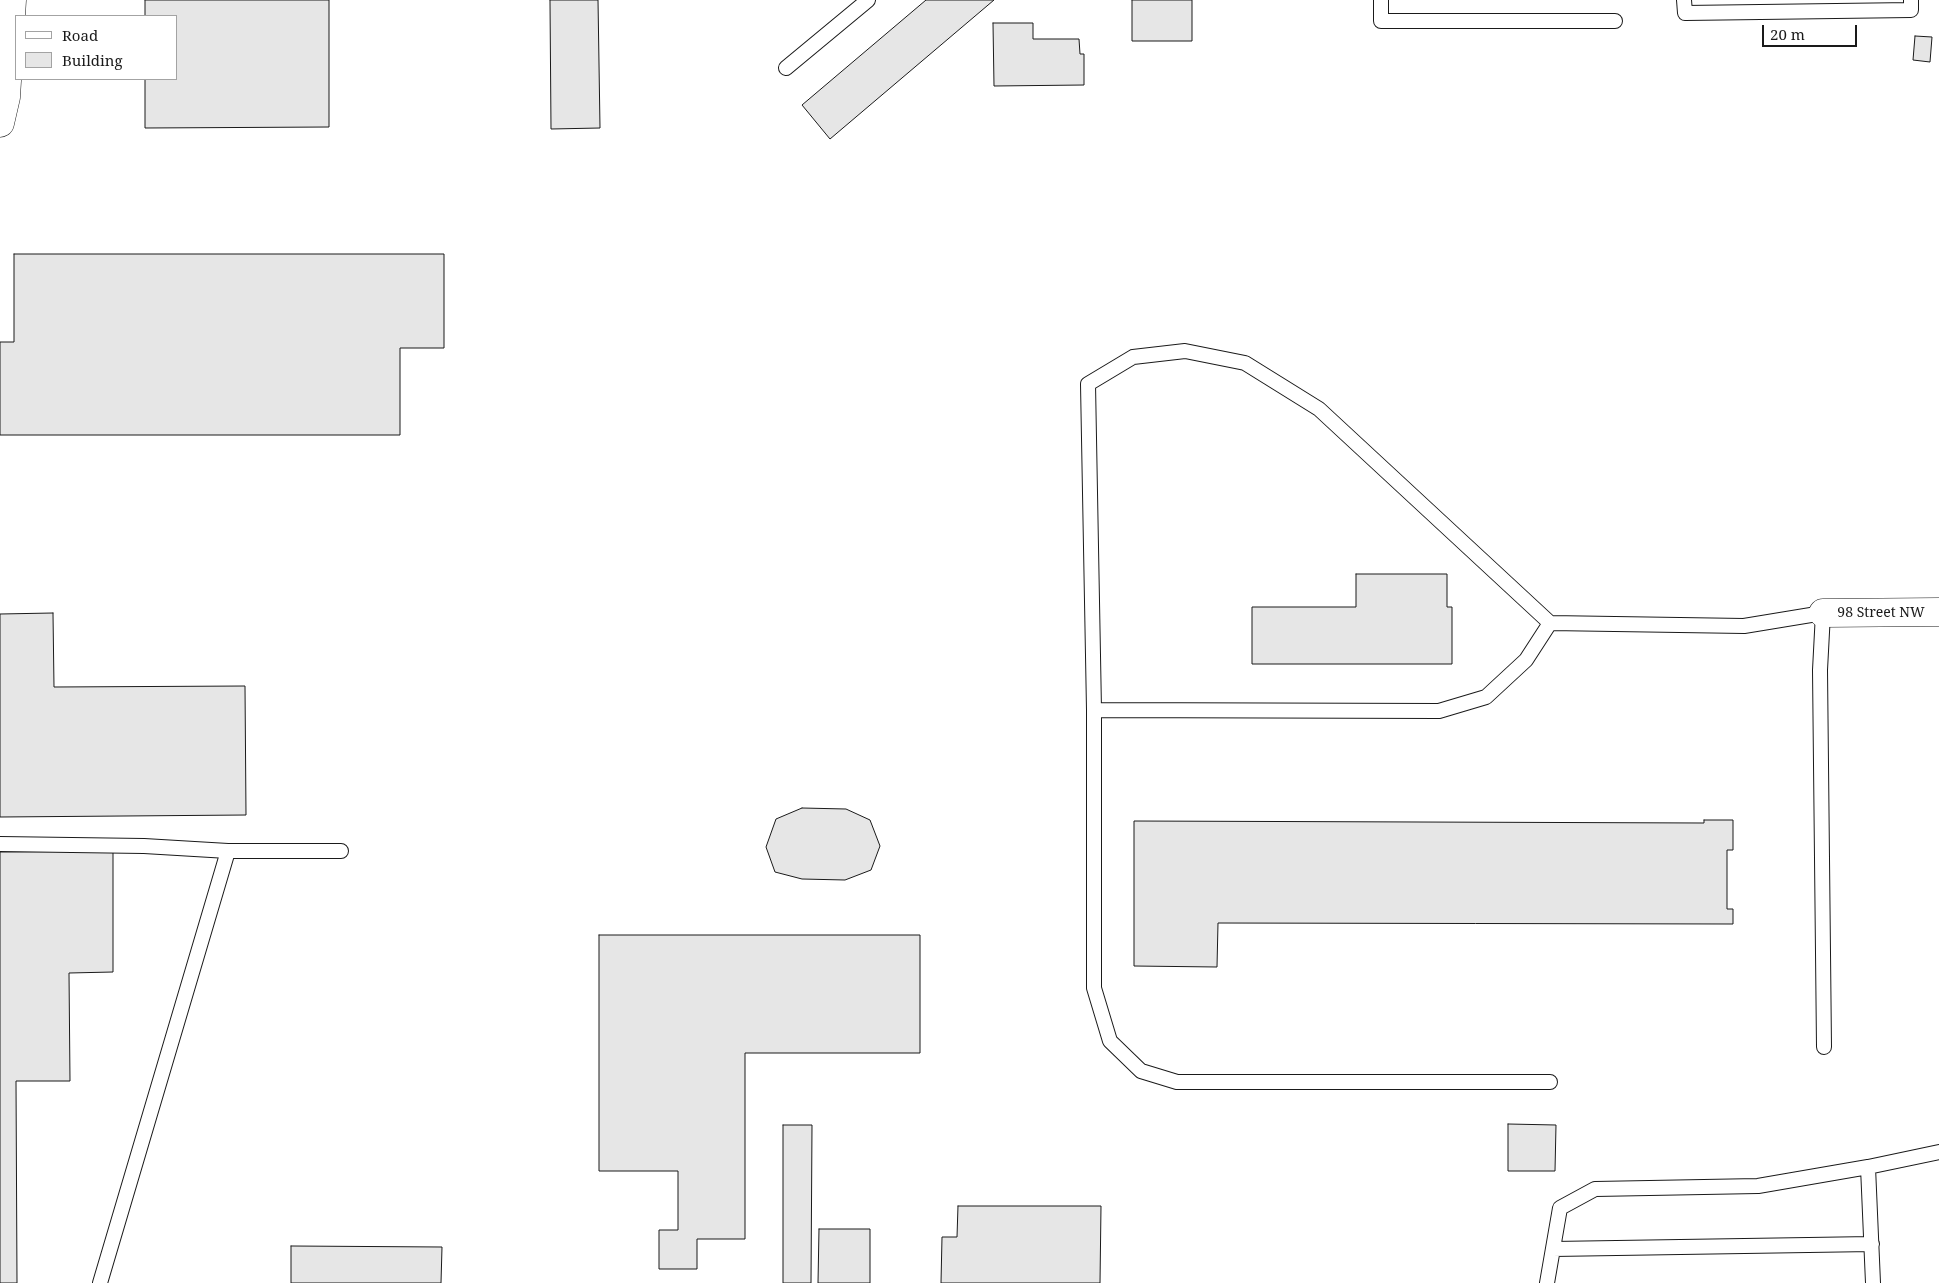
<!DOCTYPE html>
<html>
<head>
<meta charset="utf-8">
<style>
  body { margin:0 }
  #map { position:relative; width:1939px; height:1283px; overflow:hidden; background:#fff; font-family:"Noto Serif",serif }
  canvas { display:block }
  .legend { position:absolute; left:15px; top:15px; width:162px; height:65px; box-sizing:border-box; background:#fff; border:1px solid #a3a3a3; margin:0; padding:6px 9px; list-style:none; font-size:15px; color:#1a1a1a }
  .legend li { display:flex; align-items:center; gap:10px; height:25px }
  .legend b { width:25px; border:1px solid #a3a3a3 }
  .scale { position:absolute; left:1762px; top:25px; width:95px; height:22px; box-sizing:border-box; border:2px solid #1a1a1a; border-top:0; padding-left:6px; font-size:15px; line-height:18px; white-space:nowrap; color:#1a1a1a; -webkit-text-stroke:4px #fff; paint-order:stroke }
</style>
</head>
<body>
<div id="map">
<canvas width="1939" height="1283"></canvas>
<ul class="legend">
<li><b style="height:6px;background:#fff"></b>Road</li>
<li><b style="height:14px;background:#e6e6e6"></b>Building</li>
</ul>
<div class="scale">20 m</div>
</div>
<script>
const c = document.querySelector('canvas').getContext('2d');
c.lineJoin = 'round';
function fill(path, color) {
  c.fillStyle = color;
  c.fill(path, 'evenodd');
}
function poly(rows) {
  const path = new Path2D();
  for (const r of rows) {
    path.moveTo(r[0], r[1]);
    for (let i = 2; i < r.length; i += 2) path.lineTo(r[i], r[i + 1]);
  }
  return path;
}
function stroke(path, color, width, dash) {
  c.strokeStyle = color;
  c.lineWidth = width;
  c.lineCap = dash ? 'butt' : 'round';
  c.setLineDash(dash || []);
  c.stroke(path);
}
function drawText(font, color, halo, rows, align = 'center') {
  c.font = font + ' "Noto Serif",serif';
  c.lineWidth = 4;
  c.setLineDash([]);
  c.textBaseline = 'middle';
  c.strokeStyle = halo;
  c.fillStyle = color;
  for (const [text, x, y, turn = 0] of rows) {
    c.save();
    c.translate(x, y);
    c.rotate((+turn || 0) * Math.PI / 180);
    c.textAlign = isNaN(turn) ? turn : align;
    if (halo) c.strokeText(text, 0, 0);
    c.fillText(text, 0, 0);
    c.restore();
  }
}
const building = poly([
  [145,0,329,0,329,127,145,128,145,79,176,79,176,16,145,16,145,0],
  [550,0,598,0,600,128,551,129,550,0],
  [926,0,994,0,830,139,802,105,926,0],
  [1132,0,1192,0,1192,41,1132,41,1132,0],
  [993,23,1033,23,1033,39,1079,39,1080,54,1084,54,1084,85,994,86,993,23],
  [1915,36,1932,37,1930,62,1913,60,1915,36],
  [14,254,444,254,444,348,400,348,400,435,0,435,0,342,14,342,14,254],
  [1356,574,1447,574,1447,607,1452,607,1452,664,1252,664,1252,607,1356,607,1356,574],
  [53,613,54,687,245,686,246,815,0,817,0,614,53,613],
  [802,808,846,809,870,820,880,846,871,870,845,880,802,879,775,872,766,847,776,819,802,808],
  [1704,820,1733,820,1733,850,1727,850,1727,909,1733,909,1733,924,1218,923,1217,967,1134,966,1134,821,1704,823,1704,820],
  [113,851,113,972,69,973,70,1081,16,1081,17,1283,0,1283,0,852,113,851],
  [599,935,920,935,920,1053,745,1053,745,1239,697,1239,697,1269,659,1269,659,1230,678,1230,678,1171,599,1171,599,935],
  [1508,1124,1556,1125,1555,1171,1508,1171,1508,1124],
  [783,1125,812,1125,811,1283,783,1283,783,1125],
  [958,1206,1101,1206,1100,1283,941,1283,942,1237,957,1237,958,1206],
  [819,1229,870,1229,870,1283,818,1283,819,1229],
  [291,1246,442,1247,441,1283,291,1283,291,1246]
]);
fill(building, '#e6e6e6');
stroke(building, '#1a1a1a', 1);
const service = poly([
  [1381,0,1381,21,1615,21],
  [1684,0,1685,13,1911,10,1911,0],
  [786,68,868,0],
  [1550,623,1319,409,1245,363,1185,351,1133,357,1088,384,1094,710,1439,711,1486,697,1526,660,1550,623,1744,626,1823,613,1820,670,1824,1047],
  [1094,710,1094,988,1110,1041,1141,1071,1177,1082,1550,1082],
  [0,844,144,846,228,851,100,1283],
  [228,851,341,851],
  [1868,1167,1939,1152],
  [1553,1249,1872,1244],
  [1547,1283,1560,1208,1595,1189,1758,1186,1868,1167,1873,1283]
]);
const minor = poly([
  [0,123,6,97,12,0],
  [1823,613,1939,612]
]);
stroke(service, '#1a1a1a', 16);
stroke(minor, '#1a1a1a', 29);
stroke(service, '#fff', 14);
stroke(minor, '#fff', 28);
drawText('14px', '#1a1a1a', '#fff', [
  ["98 Street NW",1881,613]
]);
</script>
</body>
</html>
